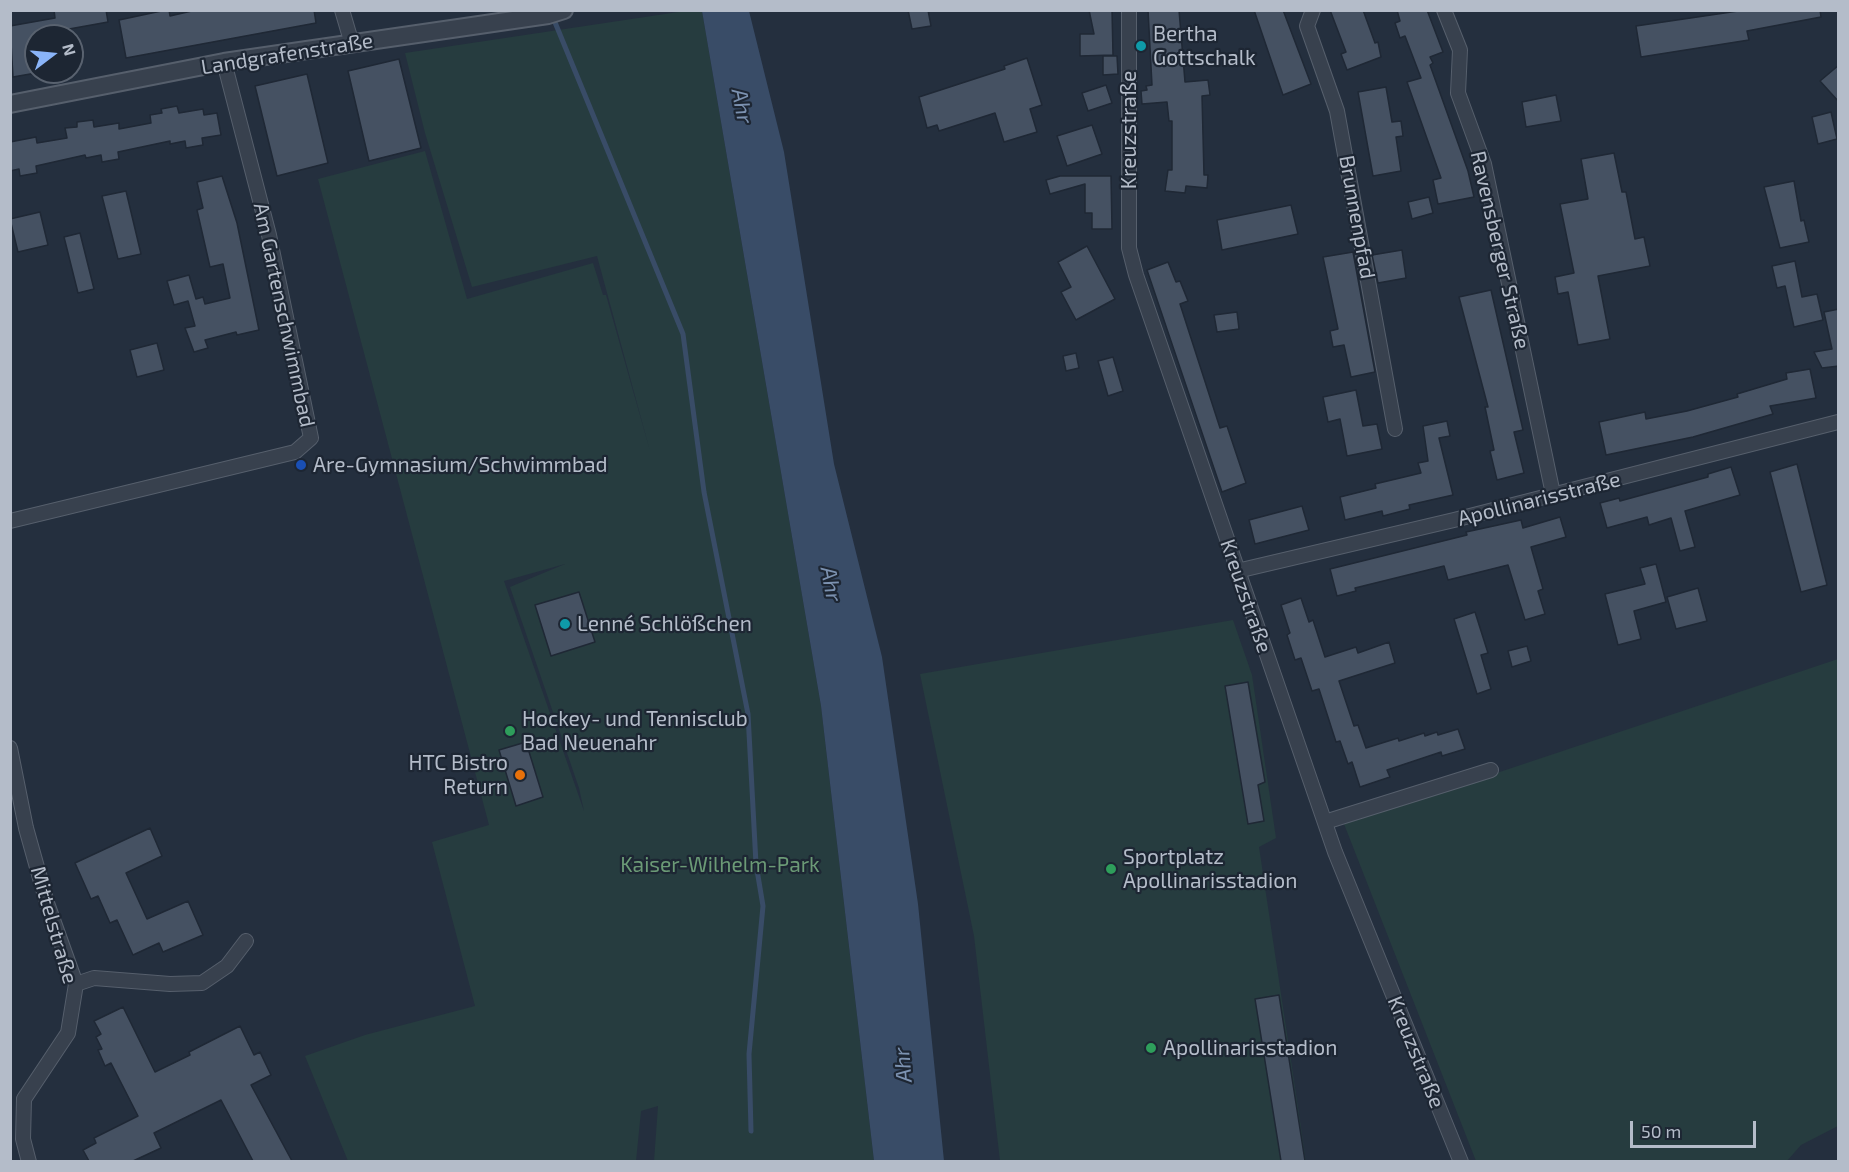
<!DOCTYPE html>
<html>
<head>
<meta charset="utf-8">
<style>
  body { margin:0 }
  #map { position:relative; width:1849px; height:1172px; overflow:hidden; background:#242f3e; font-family:"Exo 2",sans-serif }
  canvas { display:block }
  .frame { position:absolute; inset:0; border:12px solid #b4bcc9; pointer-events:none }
  .north { position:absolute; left:24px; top:24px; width:60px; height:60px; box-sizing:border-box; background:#1d2633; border:2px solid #59626f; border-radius:50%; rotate:74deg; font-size:16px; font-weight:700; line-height:24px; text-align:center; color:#b4bcc9 }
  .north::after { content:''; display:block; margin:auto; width:21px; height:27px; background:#8ab4f8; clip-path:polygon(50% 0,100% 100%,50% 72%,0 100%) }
  .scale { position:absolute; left:1630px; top:1121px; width:126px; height:27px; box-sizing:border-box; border:3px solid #b4bcc9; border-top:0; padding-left:8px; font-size:18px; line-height:21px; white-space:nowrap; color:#b4bcc9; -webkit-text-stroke:4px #1d2633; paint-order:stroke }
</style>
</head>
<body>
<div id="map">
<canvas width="1849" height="1172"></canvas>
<div class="frame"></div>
<div class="north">N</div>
<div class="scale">50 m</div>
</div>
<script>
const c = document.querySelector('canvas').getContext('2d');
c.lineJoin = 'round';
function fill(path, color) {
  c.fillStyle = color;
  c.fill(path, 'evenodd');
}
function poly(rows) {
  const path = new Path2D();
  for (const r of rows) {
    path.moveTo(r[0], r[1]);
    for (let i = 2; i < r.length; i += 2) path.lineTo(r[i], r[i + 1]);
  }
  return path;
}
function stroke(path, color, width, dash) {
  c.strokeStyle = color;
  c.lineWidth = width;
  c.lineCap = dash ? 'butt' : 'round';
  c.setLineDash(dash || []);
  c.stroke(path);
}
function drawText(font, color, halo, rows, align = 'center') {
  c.font = font + ' "Exo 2",sans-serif';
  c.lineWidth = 4.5;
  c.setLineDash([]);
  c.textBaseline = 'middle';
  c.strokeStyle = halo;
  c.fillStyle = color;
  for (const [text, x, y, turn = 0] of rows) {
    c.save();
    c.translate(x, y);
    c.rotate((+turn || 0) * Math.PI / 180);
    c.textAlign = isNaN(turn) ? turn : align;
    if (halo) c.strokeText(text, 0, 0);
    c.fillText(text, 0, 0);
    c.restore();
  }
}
fill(poly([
  [685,11,702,11,821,706,874,1161,654,1161,658,1106,641,1111,636,1161,348,1161,305,1056,365,1035,475,1006,432,842,489,825,318,179,425,151,467,299,593,263,603,295,606,295,650,451,597,256,472,287,425,133,405,53],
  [565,564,510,587,579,788,584,811,504,581],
  [1233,620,1252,675,1276,838,1259,847,1306,1161,1000,1161,974,936,920,674],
  [1838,659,1838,1126,1801,1145,1787,1161,1476,1161,1344,824]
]), '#263c3f');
fill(poly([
  [702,11,749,11,784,152,834,464,882,657,918,904,944,1161,874,1161,821,706]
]), '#394c67');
stroke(poly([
  [552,15,683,334,704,492,748,714,756,864,763,906,749,1054,751,1131]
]), '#394c67', 5);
const building = poly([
  [54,10,106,10,108,22,47,33,47,36,36,36,36,73,13,77,10,26,55,18,54,10],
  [166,10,169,10,170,16,196,10,314,10,316,23,126,58,119,20,166,10],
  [908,10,928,10,931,26,912,29,908,10],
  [1089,10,1112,10,1113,55,1080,56,1080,34,1094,34,1089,10],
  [1148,10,1179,10,1185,82,1208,80,1210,95,1202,96,1204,175,1208,175,1207,188,1186,186,1185,193,1165,191,1168,170,1172,170,1172,121,1169,121,1167,102,1142,104,1141,91,1147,90,1146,86,1152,85,1148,10],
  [1254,10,1283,10,1311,84,1283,95,1254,10],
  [1330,10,1363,10,1375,43,1378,42,1381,57,1347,70,1341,54,1346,52,1330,10],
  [1397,10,1427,10,1443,52,1430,57,1433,63,1430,65,1468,171,1474,197,1438,204,1433,180,1441,178,1407,82,1421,78,1405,36,1400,38,1395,23,1400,21,1397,10],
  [1745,10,1820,10,1821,17,1747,31,1749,40,1641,57,1636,26,1745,10],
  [1103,56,1117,56,1118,74,1103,75,1103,56],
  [1027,58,1042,105,1030,109,1037,132,1004,142,995,113,939,131,937,125,927,128,919,97,1005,69,1004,66,1027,58],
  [399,59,421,148,369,161,348,71,399,59],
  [1839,65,1839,102,1820,81,1839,65],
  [307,74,328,163,277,176,255,86,307,74],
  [1106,85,1112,103,1088,111,1082,93,1106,85],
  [1386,87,1392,122,1401,121,1403,136,1396,137,1401,171,1373,176,1358,92,1386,87],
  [1556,95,1561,121,1526,127,1522,102,1556,95],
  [177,106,179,113,203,109,204,115,217,113,221,135,202,138,203,145,186,148,185,141,170,144,170,141,118,152,119,159,102,162,101,155,86,158,85,155,36,166,37,173,20,176,19,169,10,171,10,142,36,137,37,143,67,138,65,128,77,127,77,122,93,120,94,127,119,123,119,129,151,123,150,115,162,113,161,109,177,106],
  [1831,112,1837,139,1818,144,1812,117,1831,112],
  [1092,125,1102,154,1067,166,1057,136,1092,125],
  [1614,153,1622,192,1626,192,1635,239,1644,237,1650,266,1598,276,1610,339,1578,345,1568,292,1558,294,1555,277,1574,273,1560,204,1588,199,1581,159,1614,153],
  [222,176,237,223,259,330,237,335,236,332,205,340,208,348,194,352,185,328,195,326,188,301,174,305,167,281,189,275,196,299,203,297,205,304,230,298,223,264,210,267,197,210,203,208,197,182,222,176],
  [1060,176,1111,176,1112,229,1092,229,1092,213,1085,213,1085,184,1050,194,1046,180,1060,176],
  [1794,181,1801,221,1804,220,1809,242,1780,248,1764,187,1794,181],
  [126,191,141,254,118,259,102,196,126,191],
  [1429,197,1433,213,1412,219,1408,202,1429,197],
  [1291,205,1298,234,1222,250,1217,220,1291,205],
  [40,212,48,245,18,252,10,219,40,212],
  [80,233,94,289,78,293,64,237,80,233],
  [1087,246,1115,299,1076,320,1061,292,1071,287,1058,262,1087,246],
  [1402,250,1406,278,1378,283,1372,255,1402,250],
  [1353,252,1375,372,1351,377,1344,345,1333,347,1330,331,1338,329,1323,257,1353,252],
  [1795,261,1802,297,1817,294,1823,320,1794,327,1785,286,1777,288,1772,266,1795,261],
  [1168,262,1176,282,1180,281,1188,301,1180,304,1220,428,1227,426,1246,483,1222,492,1147,270,1168,262],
  [1491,290,1523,430,1514,432,1524,473,1497,480,1490,451,1494,450,1485,407,1488,407,1459,297,1491,290],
  [1839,309,1839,366,1822,368,1814,352,1832,349,1824,312,1839,309],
  [1237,312,1239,329,1217,332,1214,315,1237,312],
  [157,343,164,370,137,377,130,350,157,343],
  [1076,353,1079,368,1066,371,1063,356,1076,353],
  [1113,357,1123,391,1108,396,1098,361,1113,357],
  [1810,369,1816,398,1770,406,1773,414,1693,437,1606,455,1599,422,1645,412,1646,419,1687,411,1738,397,1737,394,1787,379,1786,373,1810,369],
  [1356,390,1363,426,1377,424,1382,449,1347,456,1340,419,1328,422,1323,397,1356,390],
  [1447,421,1450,436,1439,438,1453,495,1409,505,1410,509,1383,516,1382,511,1345,520,1340,497,1376,488,1375,484,1421,473,1418,463,1428,461,1423,426,1447,421],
  [1797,464,1827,585,1801,592,1770,472,1797,464],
  [1731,467,1740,495,1685,511,1695,547,1680,551,1671,518,1649,525,1647,517,1607,528,1600,503,1619,498,1620,501,1708,477,1708,474,1731,467],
  [1302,506,1309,530,1255,544,1249,520,1302,506],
  [1560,517,1566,537,1531,547,1543,589,1538,591,1545,614,1525,620,1508,565,1448,580,1444,566,1355,588,1356,591,1337,596,1330,569,1467,535,1466,532,1489,527,1521,520,1523,528,1560,517],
  [1656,564,1666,602,1634,611,1641,639,1618,645,1605,594,1645,584,1640,568,1656,564],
  [1698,588,1707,621,1676,629,1667,597,1698,588],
  [579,592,595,642,551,656,535,605,579,592],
  [1301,598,1309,622,1313,620,1325,657,1356,647,1358,653,1389,642,1395,663,1339,681,1354,726,1358,725,1366,748,1398,738,1399,741,1424,733,1425,736,1437,732,1438,735,1458,729,1465,749,1442,756,1441,752,1387,770,1390,777,1360,787,1352,762,1348,764,1340,741,1336,742,1319,689,1312,691,1301,658,1295,660,1287,635,1290,633,1281,605,1301,598],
  [1475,612,1488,653,1481,655,1491,689,1477,694,1454,619,1475,612],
  [1527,646,1531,661,1512,667,1508,651,1527,646],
  [1248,682,1265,782,1258,785,1264,821,1248,824,1225,686,1248,682],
  [526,742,543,797,516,806,499,750,526,742],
  [150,828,162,856,126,873,147,919,188,901,203,935,163,952,159,943,133,955,117,920,110,923,98,896,91,899,75,863,150,828],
  [1279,995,1305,1161,1281,1161,1255,999,1279,995],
  [123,1007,155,1072,190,1055,189,1052,240,1026,254,1055,260,1052,271,1075,251,1085,292,1161,253,1161,221,1100,154,1133,161,1148,133,1161,89,1161,83,1150,96,1143,94,1138,138,1116,111,1063,105,1066,98,1050,102,1049,96,1037,101,1034,94,1021,123,1007]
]);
fill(building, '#455162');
stroke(building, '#1f2835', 1.5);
const minor = poly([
  [342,10,352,44],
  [1129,10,1129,248,1136,275,1335,852,1461,1162],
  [1313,10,1307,26,1337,111,1395,429],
  [1444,10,1460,50,1458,93,1484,164,1553,494],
  [10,521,295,452,311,438,269,235,224,62],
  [1237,571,1454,520,1838,422],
  [10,748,26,828,47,903,76,984,68,1033,24,1099,23,1139,29,1162],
  [1325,822,1491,770],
  [76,984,94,978,170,984,202,983,227,966,246,941]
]);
const tertiary = poly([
  [10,104,224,62,548,15,564,10]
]);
stroke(minor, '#565f6c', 16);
stroke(tertiary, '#565f6c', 20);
stroke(minor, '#38414e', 14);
stroke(tertiary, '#38414e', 16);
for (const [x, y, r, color] of [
  [1141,46,6,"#0f9aa8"],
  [301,465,6,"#1a4fb4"],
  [565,624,6,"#0f9aa8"],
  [510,731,6,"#2e9e5b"],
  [520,775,6,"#e8710a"],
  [1111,869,6,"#2e9e5b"],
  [1151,1048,6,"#2e9e5b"]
]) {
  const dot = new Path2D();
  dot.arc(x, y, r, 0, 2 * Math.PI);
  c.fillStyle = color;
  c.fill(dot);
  stroke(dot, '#1d2633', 2);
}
drawText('21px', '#b4bcc9', '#1d2633', [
  ["Bertha",1153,34],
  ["Gottschalk",1153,58],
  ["Are-Gymnasium/Schwimmbad",313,465],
  ["Lenné Schlößchen",577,624],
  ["Hockey- und Tennisclub",522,719],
  ["Bad Neuenahr",522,743],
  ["HTC Bistro",508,763,"right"],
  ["Return",508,787,"right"],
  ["Sportplatz",1123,857],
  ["Apollinarisstadion",1123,881],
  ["Apollinarisstadion",1163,1048]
], 'left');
drawText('21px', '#b4bcc9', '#1d2633', [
  ["Landgrafenstraße",287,54,-9],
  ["Kreuzstraße",1129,130,-90],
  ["Brunnenpfad",1357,217,80],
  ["Ravensberger Straße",1500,250,77],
  ["Am Gartenschwimmbad",284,315,78],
  ["Apollinarisstraße",1539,499,-14],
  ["Kreuzstraße",1246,596,71],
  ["Mittelstraße",54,925,74],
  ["Kreuzstraße",1416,1052,68]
]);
drawText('21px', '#6b9a76', '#1d2633', [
  ["Kaiser-Wilhelm-Park",720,865]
]);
drawText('italic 22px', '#7c92b1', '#1d2633', [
  ["Ahr",742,106,79],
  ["Ahr",831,584,79],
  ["Ahr",903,1065,-95]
]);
</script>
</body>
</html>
